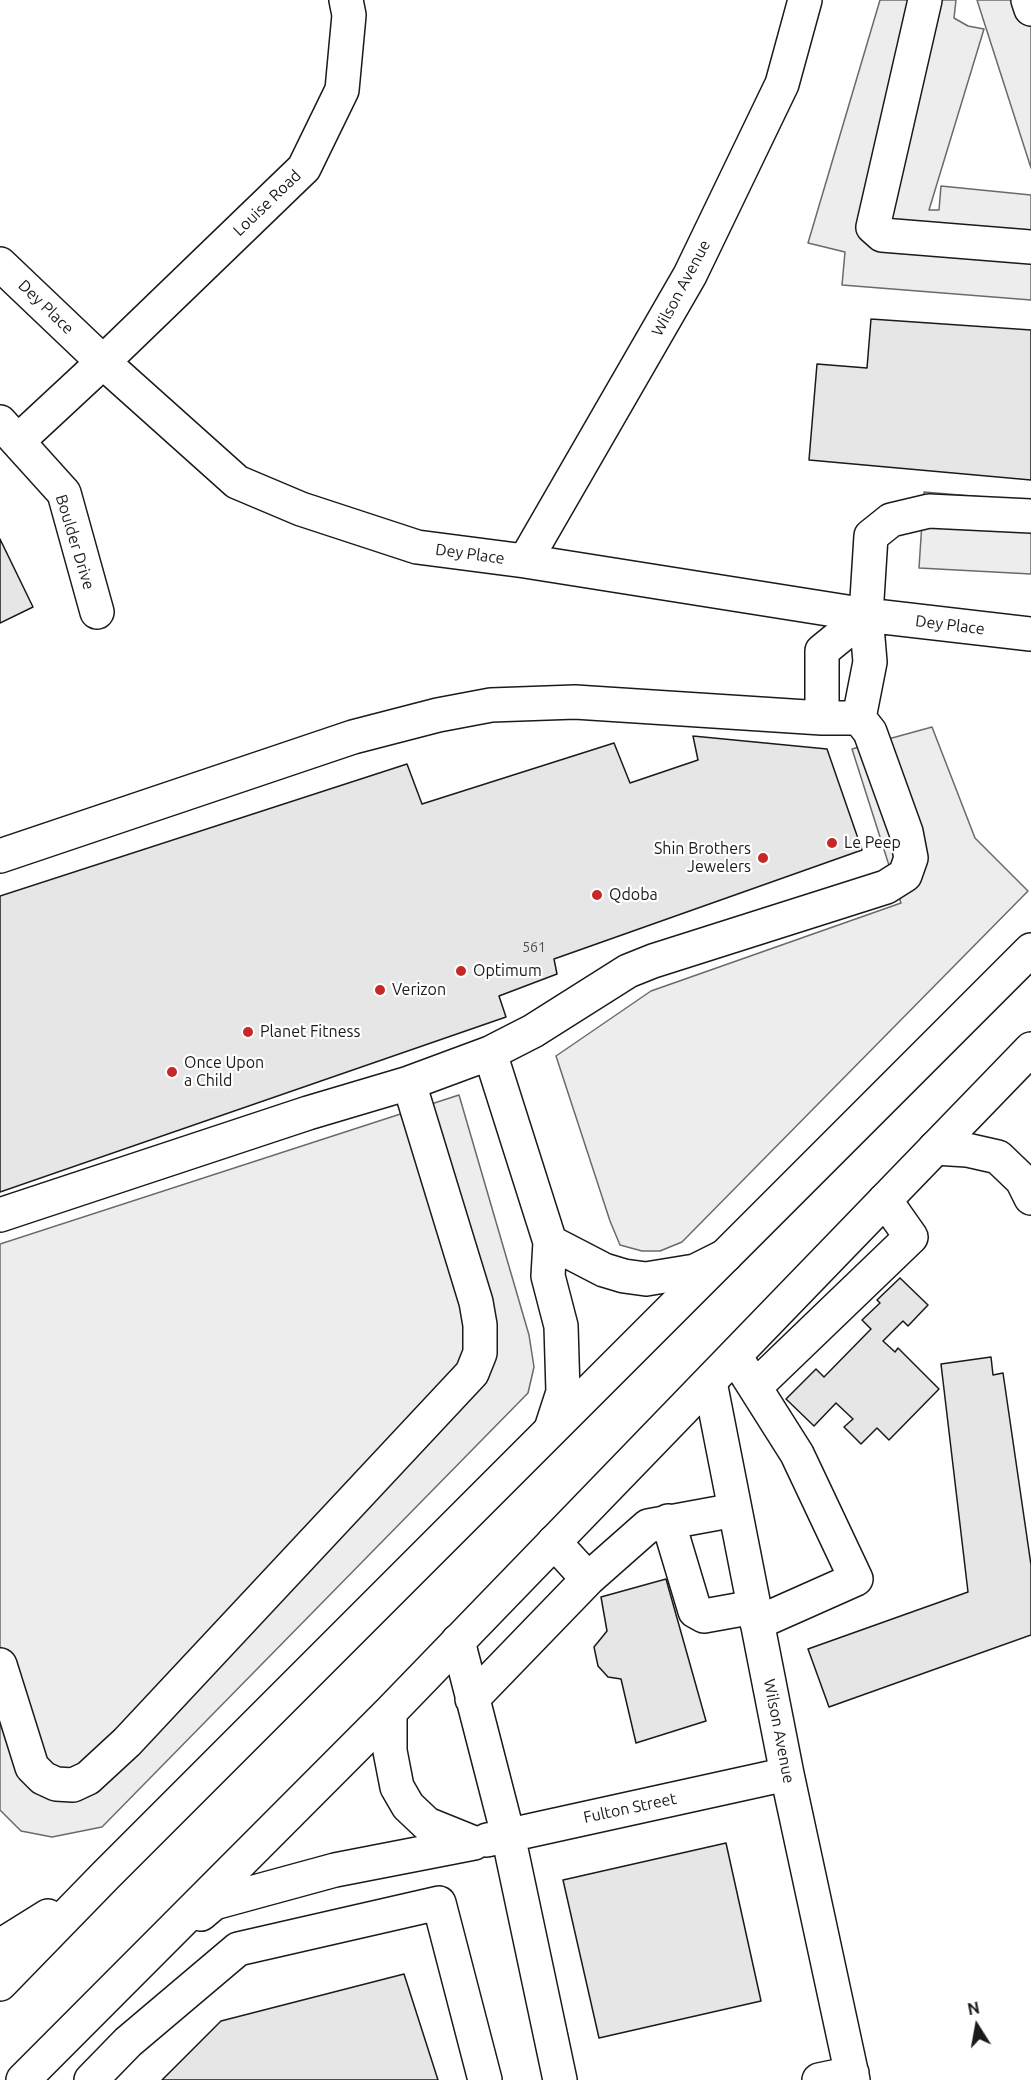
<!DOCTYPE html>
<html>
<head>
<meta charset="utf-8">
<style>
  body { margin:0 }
  #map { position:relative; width:1031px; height:2080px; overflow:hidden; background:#fff; font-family:Ubuntu,sans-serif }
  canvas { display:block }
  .north { position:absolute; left:947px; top:1996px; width:60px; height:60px; -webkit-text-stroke:4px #fff; paint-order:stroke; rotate:349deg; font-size:16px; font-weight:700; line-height:24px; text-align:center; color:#1a1a1a }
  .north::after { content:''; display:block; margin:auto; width:21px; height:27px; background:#1a1a1a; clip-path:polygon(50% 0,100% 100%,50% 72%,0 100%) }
</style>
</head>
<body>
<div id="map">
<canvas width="1031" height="2080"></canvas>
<div class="north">N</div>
</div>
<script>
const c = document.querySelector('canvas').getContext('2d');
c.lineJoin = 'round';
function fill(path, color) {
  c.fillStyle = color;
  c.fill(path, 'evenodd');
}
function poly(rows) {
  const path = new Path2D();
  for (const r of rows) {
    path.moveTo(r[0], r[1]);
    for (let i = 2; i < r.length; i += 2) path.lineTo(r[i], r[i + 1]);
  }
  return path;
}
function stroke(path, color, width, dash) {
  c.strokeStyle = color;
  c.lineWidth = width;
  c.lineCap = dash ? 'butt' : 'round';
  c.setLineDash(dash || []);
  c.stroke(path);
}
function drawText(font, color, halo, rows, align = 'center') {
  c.font = font + ' Ubuntu,sans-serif';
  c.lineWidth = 4.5;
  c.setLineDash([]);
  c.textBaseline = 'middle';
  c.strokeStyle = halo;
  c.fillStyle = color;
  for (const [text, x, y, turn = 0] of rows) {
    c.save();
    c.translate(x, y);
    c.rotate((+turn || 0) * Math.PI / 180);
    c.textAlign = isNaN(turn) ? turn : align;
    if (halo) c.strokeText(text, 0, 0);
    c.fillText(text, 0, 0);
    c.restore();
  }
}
const parking = poly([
  [880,0,956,0,954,18,968,26,984,29,929,210,939,210,941,186,1031,195,1031,300,842,285,845,252,808,243,880,0],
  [977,0,1031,0,1031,168,977,0],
  [924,492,1031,501,1031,574,919,568,924,492],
  [932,727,975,838,1028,891,682,1242,660,1251,642,1251,620,1245,610,1221,556,1056,651,991,901,903,852,749,932,727],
  [459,1095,529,1335,534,1367,528,1393,102,1827,52,1837,21,1831,0,1810,0,1244,459,1095]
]);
fill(parking, '#ededed');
stroke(parking, '#6a6a6a', 1.5);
const building = poly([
  [871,319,1031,330,1031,480,809,460,817,364,867,368,871,319],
  [0,539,33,607,0,623,0,539],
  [693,736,827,749,862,850,554,959,557,974,499,996,506,1017,0,1192,0,896,407,764,422,804,614,743,630,783,698,760,693,736],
  [900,1278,928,1305,908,1326,903,1321,883,1341,895,1352,898,1348,939,1389,889,1440,877,1428,861,1444,844,1427,853,1419,836,1403,814,1426,786,1399,816,1369,824,1377,871,1329,862,1320,880,1303,877,1300,900,1278],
  [991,1357,993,1375,1003,1373,1031,1565,1031,1635,829,1707,808,1649,968,1592,941,1364,991,1357],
  [666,1579,706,1721,636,1743,621,1679,608,1677,598,1666,594,1647,607,1631,601,1597,666,1579],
  [726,1843,761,2001,599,2038,563,1880,726,1843],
  [404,1974,438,2080,162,2080,221,2021,404,1974]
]);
fill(building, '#e6e6e6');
stroke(building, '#1a1a1a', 1.5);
const minor = poly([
  [925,0,873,227,882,235,1031,247],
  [1028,0,1031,9],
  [0,264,103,362,237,482,301,509,417,547,525,561,866,615,1031,634],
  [0,422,64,493,97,612],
  [18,441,103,362,304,168,342,90,349,15,346,0],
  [525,561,690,275,782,84,805,0],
  [822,718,822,651,866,615],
  [859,718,870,662,866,615,871,536,891,520,929,511,1031,516],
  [0,856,353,737,438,715,491,705,575,702,822,718,859,718,870,732,906,832,911,858,905,875,886,887,653,961,628,971,533,1031,490,1053,409,1083,308,1113,0,1215],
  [490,1053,550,1242,548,1276,561,1326,563,1392,551,1429],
  [935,1148,967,1150,998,1157,1022,1180,1031,1198],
  [550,1242,604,1270,624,1276,646,1279,695,1271,725,1256],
  [735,1356,797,1454,856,1579,757,1623],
  [710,1382,787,1774,853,2080],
  [755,1387,911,1237,885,1200],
  [668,1521,695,1611,704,1616,754,1607],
  [588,1579,648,1526,735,1510],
  [458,1641,508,1835,560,2080],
  [0,1665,32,1767,43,1778,56,1784,73,1785,88,1778,127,1742,472,1373,480,1353,480,1325,476,1302,409,1083],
  [472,1699,588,1579,554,1542],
  [487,1840,787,1774],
  [91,2080,128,2042,238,1949,439,1903,485,2080],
  [819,2080,852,2073]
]);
const highway = poly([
  [390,1712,390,1751,397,1787,408,1806,427,1824,474,1843],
  [201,1914,214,1903,335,1870,474,1843],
  [0,1946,48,1916],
  [0,1984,106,1875,1031,950],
  [23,2080,390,1712,1031,1049]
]);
stroke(minor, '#1a1a1a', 36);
stroke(highway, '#1a1a1a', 36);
stroke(minor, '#fff', 33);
stroke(highway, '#fff', 33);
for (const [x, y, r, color] of [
  [832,843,6,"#c62828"],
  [763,858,6,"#c62828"],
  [597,895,6,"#c62828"],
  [461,971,6,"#c62828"],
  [380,990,6,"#c62828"],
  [248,1032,6,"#c62828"],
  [172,1072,6,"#c62828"]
]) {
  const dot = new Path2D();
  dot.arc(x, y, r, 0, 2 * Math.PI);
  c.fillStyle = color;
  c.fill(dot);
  stroke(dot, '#fff', 2);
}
drawText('14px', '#4d4d4d', null, [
  ["561",534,947]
]);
drawText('16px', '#1a1a1a', '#fff', [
  ["Louise Road",267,203,-44],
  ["Wilson Avenue",681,288,-62],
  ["Dey Place",46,307,44],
  ["Boulder Drive",75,542,73],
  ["Dey Place",470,554,8],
  ["Dey Place",950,625,7],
  ["Wilson Avenue",779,1731,79],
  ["Fulton Street",630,1808,-12]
]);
drawText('16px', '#1a1a1a', '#fff', [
  ["Le Peep",844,843],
  ["Shin Brothers",751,849,"right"],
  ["Jewelers",751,867,"right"],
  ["Qdoba",609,895],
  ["Optimum",473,971],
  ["Verizon",392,990],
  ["Planet Fitness",260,1032],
  ["Once Upon",184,1063],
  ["a Child",184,1081]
], 'left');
</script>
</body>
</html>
